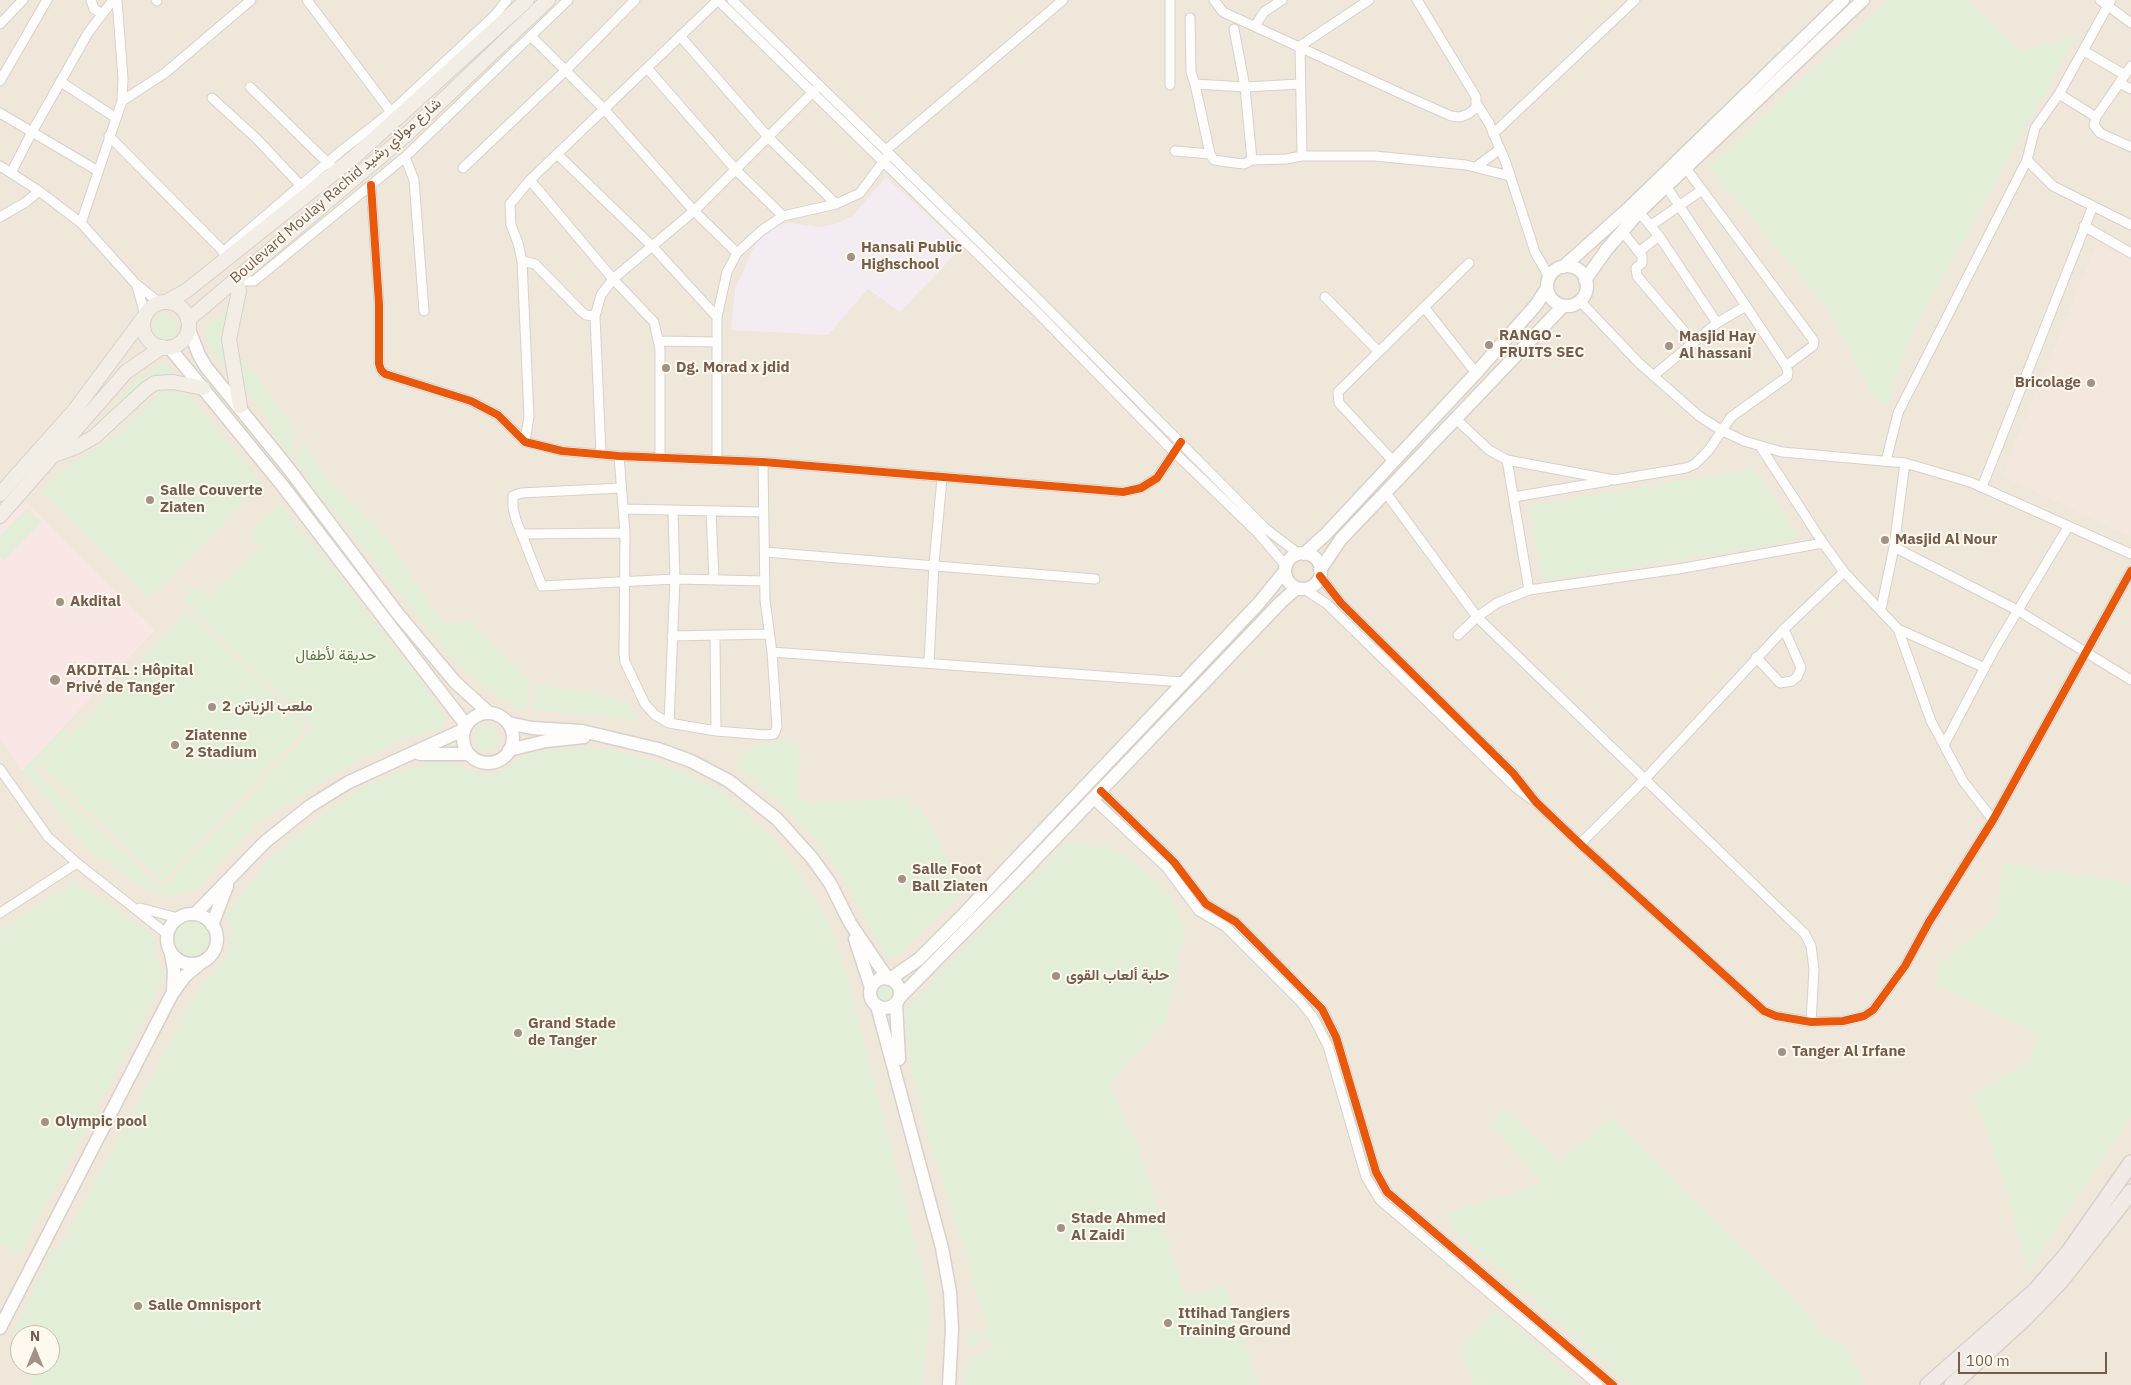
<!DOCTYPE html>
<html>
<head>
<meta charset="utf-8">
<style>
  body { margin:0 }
  #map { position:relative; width:2131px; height:1385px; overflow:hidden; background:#f7f4ed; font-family:"IBM Plex Sans",sans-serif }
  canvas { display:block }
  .north { position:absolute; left:10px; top:1325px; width:50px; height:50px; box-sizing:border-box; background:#fef9ef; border:1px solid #c7bbaf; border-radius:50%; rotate:0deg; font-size:14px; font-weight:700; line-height:20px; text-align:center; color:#755d4e }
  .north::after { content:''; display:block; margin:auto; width:18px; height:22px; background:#a29286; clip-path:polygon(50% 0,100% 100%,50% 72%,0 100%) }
  .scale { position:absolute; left:1958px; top:1352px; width:149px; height:22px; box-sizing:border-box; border:2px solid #755d4e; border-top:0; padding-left:6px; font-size:15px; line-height:18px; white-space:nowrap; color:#755d4e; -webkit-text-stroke:4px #fef9ef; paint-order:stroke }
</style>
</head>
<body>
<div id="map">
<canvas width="2131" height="1385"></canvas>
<div class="north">N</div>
<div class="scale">100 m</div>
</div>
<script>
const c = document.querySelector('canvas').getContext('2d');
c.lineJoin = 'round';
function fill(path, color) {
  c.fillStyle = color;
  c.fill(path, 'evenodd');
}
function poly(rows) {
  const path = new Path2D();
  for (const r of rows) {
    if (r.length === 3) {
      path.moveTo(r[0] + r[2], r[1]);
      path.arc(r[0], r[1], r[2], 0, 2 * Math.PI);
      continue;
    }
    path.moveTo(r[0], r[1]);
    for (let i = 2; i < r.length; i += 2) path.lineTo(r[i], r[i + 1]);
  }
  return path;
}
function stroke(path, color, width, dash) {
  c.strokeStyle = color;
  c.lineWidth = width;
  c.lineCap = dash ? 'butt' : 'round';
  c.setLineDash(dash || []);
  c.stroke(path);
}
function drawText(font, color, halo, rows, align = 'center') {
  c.font = font + ' "IBM Plex Sans",Vazirmatn,sans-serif';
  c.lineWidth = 4;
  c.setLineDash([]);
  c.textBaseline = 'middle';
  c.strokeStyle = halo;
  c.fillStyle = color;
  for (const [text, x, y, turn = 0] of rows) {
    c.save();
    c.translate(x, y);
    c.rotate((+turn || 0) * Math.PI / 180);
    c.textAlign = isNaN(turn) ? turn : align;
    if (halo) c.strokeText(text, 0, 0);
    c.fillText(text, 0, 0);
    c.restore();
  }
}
fill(poly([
  [0,0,2131,0,2131,1385,0,1385],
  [20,1335,50,1335,50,1365,20,1365]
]), '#f0e7db');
fill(poly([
  [2097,242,2131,261,2131,537,2002,476]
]), '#f4e7de');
fill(poly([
  [886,177,962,247,900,312,868,289,828,335,731,330,735,289,756,243,768,231,778,225,788,223,818,227,836,224,852,216]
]), '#f4ecf3');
fill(poly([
  [26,502,155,630,22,771,0,739,0,525]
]), '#f8e7e5');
fill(poly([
  [1887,0,1967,0,2021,51,2076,36,1908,340,1888,406,1873,397,1827,308,1709,167],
  [234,301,229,372,227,373,207,344,205,335,209,325],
  [165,327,12],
  [237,358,253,371,297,432,290,457,275,438,268,419,247,391],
  [160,364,173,369,174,373,91,431,91,428,142,376],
  [194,364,275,466,275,467,193,366],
  [166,391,188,394,263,484,165,584,148,597,42,491,61,470,120,432,158,394],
  [302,440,325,475,378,527,442,620,448,624,455,624,464,618,469,619,530,679,526,710,515,707,473,678,437,641,295,463],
  [1750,470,1757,472,1798,535,1797,540,1545,580,1541,577,1529,506],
  [276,505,281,505,340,577,396,650,417,674,444,715,445,720,440,731,411,736,392,743,340,770,281,809,261,819,225,857,201,886,179,895,165,895,138,885,90,850,22,771,63,730,70,734,35,770,153,881,161,888,165,886,314,727,183,601,184,596,194,586,209,596,260,546,248,533],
  [27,508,42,522,4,560,0,557,0,536],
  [187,611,308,725,162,882,42,766],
  [535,682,550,688,595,692,629,702,636,720,532,710],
  [486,738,13],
  [790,740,800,742,798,795,801,799,807,803,905,798,910,807,918,804,966,889,896,957,887,957,884,954,847,886,830,858,807,830,785,807,735,765,756,744],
  [587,747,613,750,656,762,692,776,723,793,771,836,793,864,816,901,832,932,846,972,925,1279,930,1312,923,1385,32,1385,27,1365,50,1365,50,1335,20,1335,20,1340,12,1336,55,1247,59,1249,197,991,227,955,232,930,226,914,267,861,321,815,360,789,394,773,444,759,455,760,462,768,481,774,496,774,508,768,524,755,533,752],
  [1065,843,1107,846,1133,860,1161,885,1176,907,1185,931,1167,1018,1109,1086,1137,1144,1186,1297,1226,1284,1258,1385,964,1385,968,1356,994,1350,991,1340,983,1342,982,1330,988,1329,936,1159,933,1159,916,1091,903,1014,969,941],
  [2003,863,2131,883,2131,1117,2029,1270,1989,1137,1972,1095,2029,1062,2040,1035,1937,985,1938,966,1998,914],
  [74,881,154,934,154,952,164,974,153,1002,20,1254,0,1243,0,931],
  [192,940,19],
  [885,994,11],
  [1502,1108,1513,1115,1559,1162,1612,1117,1719,1226,1780,1283,1829,1339,1844,1344,1865,1385,1629,1385,1457,1232,1446,1215,1447,1213,1540,1185,1539,1177,1492,1127],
  [1497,1311,1582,1385,1473,1385,1460,1345],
  [979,1331,980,1343,967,1346,966,1333]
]), '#e3eed9');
const street = poly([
  [91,0,94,9,101,13],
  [156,0,157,1],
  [307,0,394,116],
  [718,0,1038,313,1175,453,1258,533,1286,566],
  [732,0,1034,295,1266,529,1299,554],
  [1170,0,1170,85],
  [1214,0,1223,12,1406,96,1451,116,1460,117,1468,114,1476,108,1476,97,1417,0],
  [2100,0,2131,23],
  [2111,0,2059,94,2035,128,2027,160,2053,186,2131,225],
  [1190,18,1191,72,1195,84,1245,87,1300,84],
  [0,24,23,0],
  [1255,26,1264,12,1282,0],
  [1234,29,1245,87,1252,160,1286,159,1302,156,1375,156,1466,165,1510,176],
  [680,36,769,138,836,204],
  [532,37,604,109,694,211,737,253],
  [2084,51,2125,75],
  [2131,66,2096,117,2094,125,2100,133,2131,147],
  [647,68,736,170,783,216],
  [0,81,47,0],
  [61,82,116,118],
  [2119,83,2131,89],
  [1195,84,1210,154],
  [250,87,332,167],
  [2059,94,2096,117],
  [212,98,257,139,303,188],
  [122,101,165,73,251,0],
  [1477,104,1489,123,1506,163,1535,252,1549,277],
  [0,113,98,171],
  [1493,134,1635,0],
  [109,136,227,255],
  [886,150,1063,0],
  [1175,151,1210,154,1214,160,1235,163,1244,164,1252,160],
  [558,155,653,247,717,317],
  [1302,156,1300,46,1369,0],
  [405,157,414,180,424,311],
  [0,166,39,191,81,223,136,284,160,303],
  [1476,167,1500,149],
  [1685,167,1814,341,1813,346,1786,366],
  [463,168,565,71,635,0],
  [11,173,32,132,88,33,113,0],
  [530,180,613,279,654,322,660,349,660,457],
  [371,185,379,304,379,364,381,370,385,374,471,401,498,415,525,442,562,451,619,456,763,462,1123,492,1141,488,1157,478,1181,442],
  [1639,212,1659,236,1717,323],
  [0,217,26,202,39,191],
  [81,223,122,101,123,78,117,0],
  [1650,226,1702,190],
  [2084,226,2131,253],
  [1622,231,1642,256,1642,263,1636,268,1637,276,1694,343],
  [1640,251,1659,236],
  [223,252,341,151,391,112,495,15,507,0],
  [522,261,535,264,581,311,586,315,595,316],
  [238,275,245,281,254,281,405,157,568,0],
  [137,286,145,315],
  [1325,297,1378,351],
  [1580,301,1639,363,1699,416,1721,430,1744,441,1782,452,1905,463,1970,482,2131,554],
  [1424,307,1476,373],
  [660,341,717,342],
  [1653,376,1717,323,1746,306],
  [1455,418,1489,450,1507,460,1614,480,1686,468,1695,464,1709,450,1731,417,1787,377,1788,372,1786,366,1666,186],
  [525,442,529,416,522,261,518,243,511,225,510,204,530,180,718,0],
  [1760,446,1823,543,1844,572,1898,629,1931,721,1963,781,1993,820],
  [601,454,595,316,601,295,613,279,694,211,815,90],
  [619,456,625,533,624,654,625,662,645,704,655,715,669,723,716,731,766,735,774,734,777,727,772,652,765,600,763,462],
  [717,460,717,317,727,272,737,253,761,231,783,216,836,204,860,193,886,158],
  [1507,460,1529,590],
  [1393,461,1339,403,1338,392,1469,263],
  [1886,461,1898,413,2027,160],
  [1982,487,2093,206],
  [621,488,521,493,513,496,513,508,516,520,542,586,675,579,765,581],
  [1386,493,1477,617,1805,934,1811,946,1814,969,1811,1022],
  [1514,497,1608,481],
  [624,509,763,512],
  [711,512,714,579],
  [521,534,625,533],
  [1894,547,2017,610,2131,680],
  [765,552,1095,579],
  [1320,576,1341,603,1513,773,1536,802,1580,844,1764,1011,1776,1016,1811,1022,1843,1021,1864,1016,1873,1010,1905,966,1929,922,1993,820,2131,571],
  [1304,589,1327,604,1515,787,1531,799],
  [1881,609,1894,547,1905,463],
  [1898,629,1985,668],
  [1458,635,1477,617,1497,603,1529,590,1678,569,1823,543],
  [672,636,769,634],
  [715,637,716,731],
  [772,652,1183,682],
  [1756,657,1780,683,1792,681,1797,677,1801,668,1799,663,1784,629,1844,572],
  [929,663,934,564,942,478],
  [669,723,675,579,673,511],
  [1945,743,1994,650,2068,527],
  [0,769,48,837,77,863,167,934],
  [1101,791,1174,862,1206,904,1236,922,1322,1009,1336,1037,1376,1172,1387,1192,1613,1385],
  [1093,799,1167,868,1199,911,1226,927,1299,1000,1313,1017,1328,1046,1366,1177,1380,1200,1598,1385],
  [1580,844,1645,779,1784,629],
  [140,908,178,918],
  [0,913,77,863]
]);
const secondary = poly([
  [1567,286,20],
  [1563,267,1629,208,1843,0],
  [1585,280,1607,249,1639,212,1863,0],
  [188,327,199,355,206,367,289,469,398,614,455,682,489,713],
  [169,347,282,485,466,725],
  [1303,571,18],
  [1304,554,1326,534,1476,373,1536,305,1547,288],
  [1320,570,1341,539,1563,306],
  [488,738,25],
  [508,723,532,728,582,731,658,749,691,761,729,781,777,819,812,858,830,883,850,923,888,979],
  [509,750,546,741,584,737],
  [420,754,468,754],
  [195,914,265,842,310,806,349,782,463,730],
  [192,939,25],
  [212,925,227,886],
  [855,939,871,988],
  [171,954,174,970,173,991],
  [885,993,15],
  [890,979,919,959,964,914,1259,603,1285,571],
  [900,997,1019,876,1281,602,1297,588],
  [896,1004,899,1059],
  [877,1006,942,1248,950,1292,952,1329,949,1385],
  [0,1328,172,994,185,976,202,962]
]);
const primary = poly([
  [236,277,239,291,229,339,240,406],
  [166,302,186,291,353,158,527,0],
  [166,325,23],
  [188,320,406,135,548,0],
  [54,455,76,447,94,437,146,389,155,383,173,382,203,388],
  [0,494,74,411,144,317],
  [0,516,126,372,162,347]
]);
const highway = poly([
  [1928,1385,2035,1291,2068,1253,2131,1163],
  [1952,1385,2024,1319,2060,1282,2131,1192]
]);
stroke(street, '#d6d1cb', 11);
stroke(secondary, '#d8d1cb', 15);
stroke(primary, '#d8d1cb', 16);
stroke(highway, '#d8d1cb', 18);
stroke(street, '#fefdfc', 9);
stroke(secondary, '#fefdfc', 12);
stroke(primary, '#f2eee6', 14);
stroke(highway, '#f1eae6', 15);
stroke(poly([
  [371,185,379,304,379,364,381,370,385,374,471,401,498,415,525,442,562,451,619,456,763,462,1123,492,1141,488,1157,478,1181,442],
  [1320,576,1341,603,1513,773,1536,802,1580,844,1764,1011,1776,1016,1811,1022,1843,1021,1864,1016,1873,1010,1905,966,1929,922,1993,820,2131,571],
  [1101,791,1174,862,1206,904,1236,922,1322,1009,1336,1037,1376,1172,1387,1192,1613,1385]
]), '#e8590c', 8);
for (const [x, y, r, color] of [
  [851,257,5,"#a29286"],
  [1489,345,5,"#a29286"],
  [1669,346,5,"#a29286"],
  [666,368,5,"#a29286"],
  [2091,383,5,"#a29286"],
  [150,500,5,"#a29286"],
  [1885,540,5,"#a29286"],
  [60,602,5,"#a29286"],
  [55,680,6,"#a29286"],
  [212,707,5,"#a29286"],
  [175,745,5,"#a29286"],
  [902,879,5,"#a29286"],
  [1056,976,5,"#a29286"],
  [518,1033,5,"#a29286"],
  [1782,1052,5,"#a29286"],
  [45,1122,5,"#a29286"],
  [1061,1228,5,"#a29286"],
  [138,1306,5,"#a29286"],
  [1168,1323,5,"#a29286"]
]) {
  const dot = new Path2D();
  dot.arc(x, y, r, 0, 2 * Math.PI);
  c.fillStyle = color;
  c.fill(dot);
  stroke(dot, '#fef9ef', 2);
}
drawText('15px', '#755d4e', '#fef9ef', [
  ["Boulevard Moulay Rachid شارع مولاي رشيد",336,191,-41]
]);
drawText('bold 15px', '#755d4e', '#fef9ef', [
  ["Hansali Public",861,248],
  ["Highschool",861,265],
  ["RANGO -",1499,336],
  ["FRUITS SEC",1499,353],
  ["Masjid Hay",1679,337],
  ["Al hassani",1679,354],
  ["Dg. Morad x jdid",676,368],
  ["Bricolage",2081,383,"right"],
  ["Salle Couverte",160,491],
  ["Ziaten",160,508],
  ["Masjid Al Nour",1895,540],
  ["Akdital",70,602],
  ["AKDITAL : Hôpital",66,671],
  ["Privé de Tanger",66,688],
  ["ملعب الزياتن 2",222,707],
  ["Ziatenne",185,736],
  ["2 Stadium",185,753],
  ["Salle Foot",912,870],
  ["Ball Ziaten",912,887],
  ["حلبة ألعاب القوى",1066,976],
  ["Grand Stade",528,1024],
  ["de Tanger",528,1041],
  ["Tanger Al Irfane",1792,1052],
  ["Olympic pool",55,1122],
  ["Stade Ahmed",1071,1219],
  ["Al Zaidi",1071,1236],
  ["Salle Omnisport",148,1306],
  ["Ittihad Tangiers",1178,1314],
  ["Training Ground",1178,1331]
], 'left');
drawText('15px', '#537946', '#fef9ef', [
  ["حديقة لأطفال",336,656]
]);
</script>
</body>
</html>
